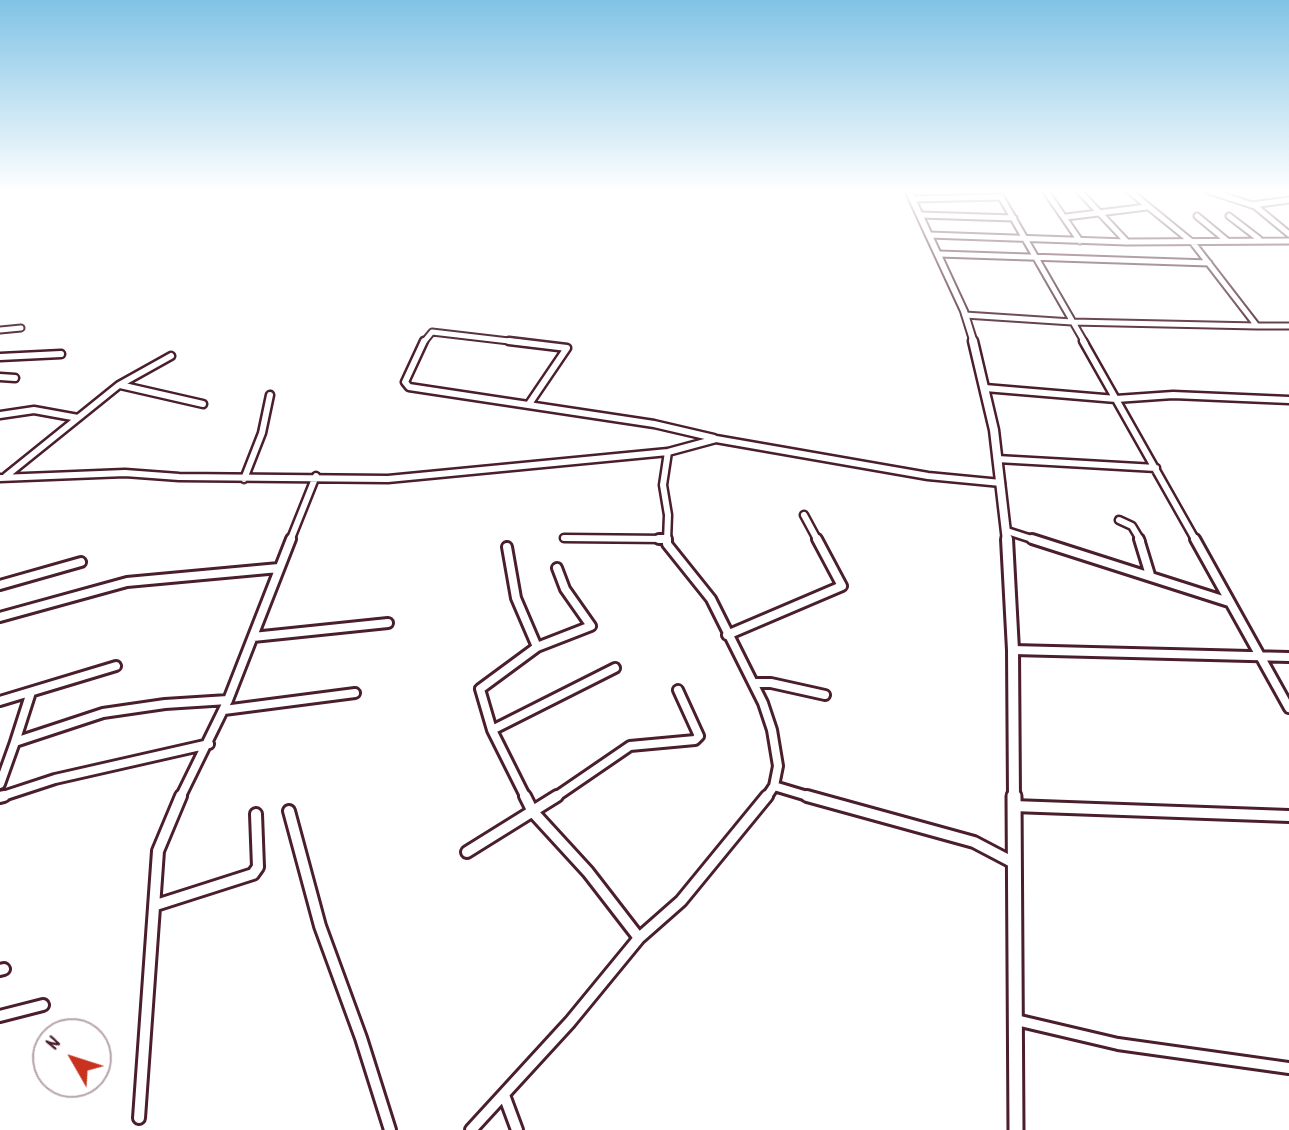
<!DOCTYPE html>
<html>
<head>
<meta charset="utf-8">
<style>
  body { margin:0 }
  #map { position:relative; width:1289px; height:1130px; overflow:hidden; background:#fff; font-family:Dekko,sans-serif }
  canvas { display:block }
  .north { position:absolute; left:32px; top:1018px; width:80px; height:80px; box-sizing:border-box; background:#fff; border:2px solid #b7a5aa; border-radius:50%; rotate:309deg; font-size:22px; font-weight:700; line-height:32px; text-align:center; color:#4a1f2b }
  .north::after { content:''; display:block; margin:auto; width:28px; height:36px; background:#c8321e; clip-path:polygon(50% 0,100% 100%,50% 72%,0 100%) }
</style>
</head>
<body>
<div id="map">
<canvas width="1289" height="1130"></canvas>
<div class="north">N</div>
</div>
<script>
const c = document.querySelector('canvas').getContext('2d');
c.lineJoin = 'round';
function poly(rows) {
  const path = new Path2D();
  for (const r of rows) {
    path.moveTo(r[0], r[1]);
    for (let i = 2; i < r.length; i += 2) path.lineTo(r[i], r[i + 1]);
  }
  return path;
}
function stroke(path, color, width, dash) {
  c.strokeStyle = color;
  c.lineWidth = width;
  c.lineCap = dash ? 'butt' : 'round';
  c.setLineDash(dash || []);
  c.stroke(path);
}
const minorFar3 = poly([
  [1045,190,1080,241],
  [1078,190,1127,242],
  [1206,190,1255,206,1289,234],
  [912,199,1001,197,1085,343],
  [1252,205,1289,200],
  [920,215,1014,218],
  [1197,216,1226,240],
  [1229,216,1259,239],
  [1066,217,1147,207],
  [929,235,1127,242,1289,241],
  [939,254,1209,263],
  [965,315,1072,322,1257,326,1193,243,1128,190],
  [1257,326,1289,326],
  [0,330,21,328],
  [423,343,432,332,526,343]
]);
const minorFar2 = poly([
  [424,341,405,382,409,387,654,424,714,438],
  [509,341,567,348,529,404],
  [1083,341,1196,541],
  [0,357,61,354],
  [0,377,15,378],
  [120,385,203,404],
  [985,388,1116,399,1173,395,1289,400],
  [0,415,34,410,78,418],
  [997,459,1156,468],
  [6,476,119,385,171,356],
  [0,478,125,473,179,477,388,479,668,452,716,439,928,476,1001,483],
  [244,479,262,433,270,395],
  [804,515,818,541],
  [1119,520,1132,526,1141,541],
  [1007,531,1038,541],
  [564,538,666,539],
  [290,541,316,476],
  [667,541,668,515,663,485,668,452]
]);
const minorFar1 = poly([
  [659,539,666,539],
  [667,539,667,544,711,599,763,703,772,730,778,766,774,786,766,798],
  [1032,539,1229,602],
  [1139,539,1150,575],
  [1195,539,1289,708],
  [507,547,516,598,537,647,480,689,492,730,526,798],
  [0,585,81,562],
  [0,617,127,582,279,568],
  [727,635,842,586,817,539],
  [253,637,388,623],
  [537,647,591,626,565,589,557,568],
  [1013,650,1289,657],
  [754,683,771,683,825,695],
  [0,701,116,666],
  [224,710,355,693],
  [492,730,615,668],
  [15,742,31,692],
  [0,784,15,742,103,713,165,704,228,700],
  [774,786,814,798],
  [0,797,55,779,209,744],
  [180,798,228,700,291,539],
  [554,798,630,746,695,740,699,736,678,690]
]);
const minor = poly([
  [525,796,533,812,588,872,639,938],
  [807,796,974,842,1014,863],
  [0,797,4,796],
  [1013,806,1289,816],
  [289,811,320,926,361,1038,390,1130],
  [467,852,557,796],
  [156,905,253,874,258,867,256,814],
  [0,970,4,969],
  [0,1016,43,1005],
  [1016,1020,1118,1044,1289,1068],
  [504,1095,517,1130],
  [139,1118,158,851,181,796],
  [471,1130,570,1022,639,938,681,901,767,796]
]);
const secondaryFar3 = poly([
  [908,190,964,311,974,343]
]);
const secondaryFar2 = poly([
  [973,341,994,430,1007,541]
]);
const secondaryFar1 = poly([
  [1007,539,1013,650,1014,798]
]);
const secondary = poly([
  [1014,796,1016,1130]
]);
stroke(minorFar3, '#4a1f2b', 9);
stroke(minorFar2, '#4a1f2b', 11);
stroke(minorFar1, '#4a1f2b', 14);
stroke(minor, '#4a1f2b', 16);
stroke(secondaryFar3, '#4a1f2b', 10);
stroke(secondaryFar2, '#4a1f2b', 13);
stroke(secondaryFar1, '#4a1f2b', 16);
stroke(secondary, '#4a1f2b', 19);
stroke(minorFar3, '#fff', 5);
stroke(minorFar2, '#fff', 6);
stroke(minorFar1, '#fff', 8);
stroke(minor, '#fff', 10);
stroke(secondaryFar3, '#fff', 6);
stroke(secondaryFar2, '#fff', 8);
stroke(secondaryFar1, '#fff', 10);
stroke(secondary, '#fff', 13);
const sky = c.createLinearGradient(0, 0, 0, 348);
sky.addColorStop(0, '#81c3e5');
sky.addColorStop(0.55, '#fff');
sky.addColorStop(1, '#ffffff00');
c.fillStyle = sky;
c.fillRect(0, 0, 1289, 348);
</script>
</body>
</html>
